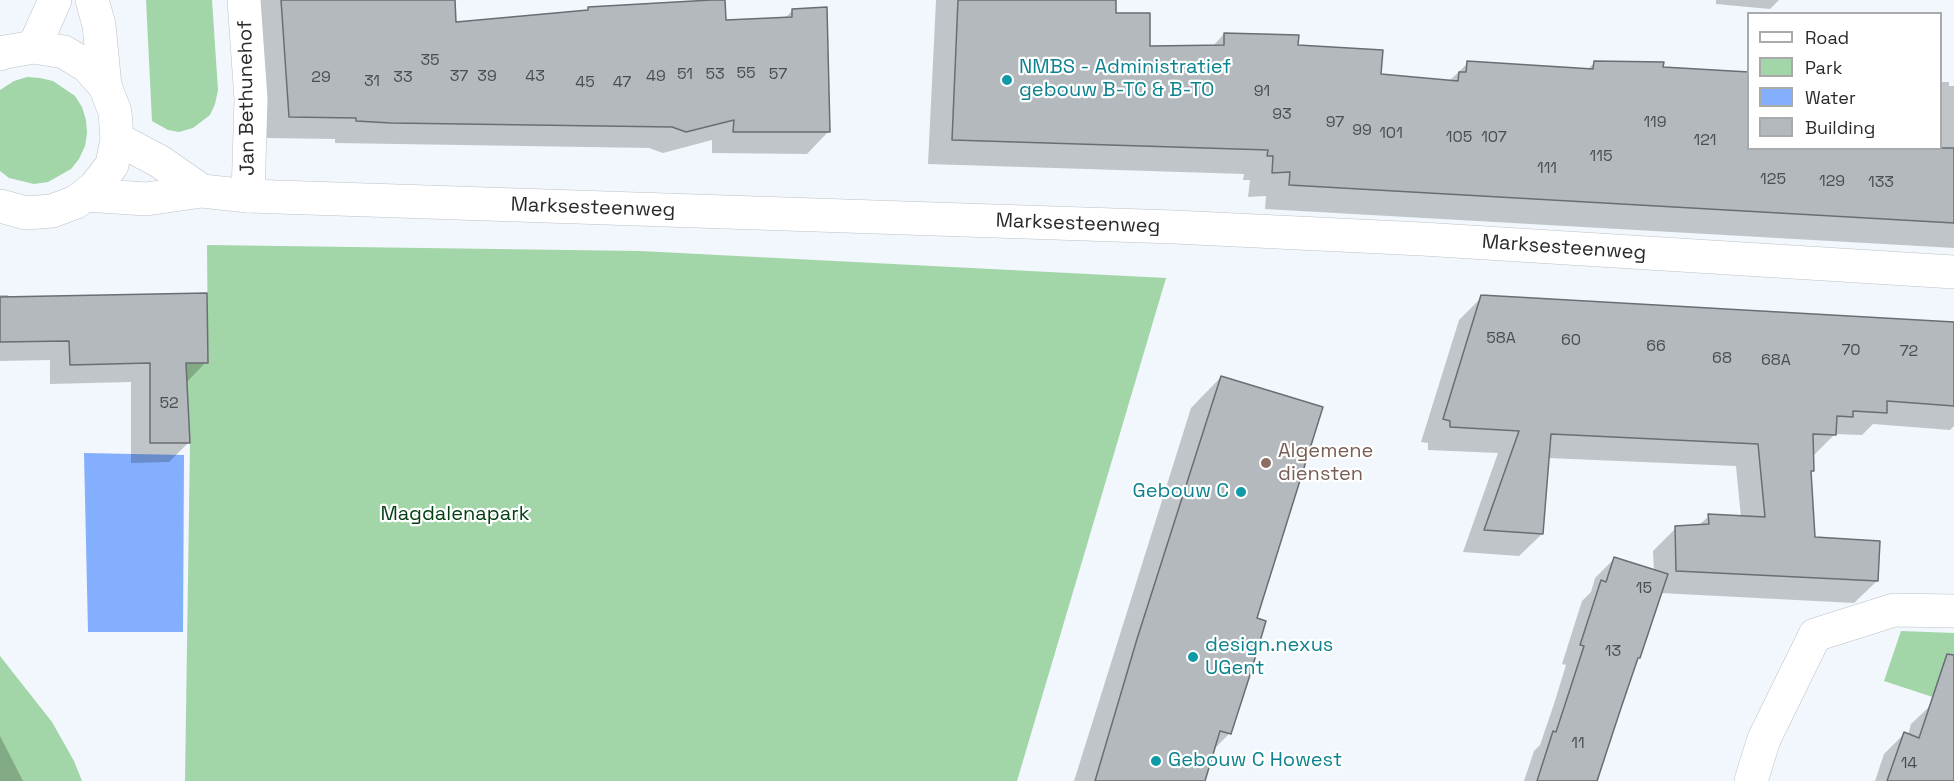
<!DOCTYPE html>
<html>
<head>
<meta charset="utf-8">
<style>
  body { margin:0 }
  #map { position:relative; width:1954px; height:781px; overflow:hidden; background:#f1f7fc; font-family:"Space Grotesk",sans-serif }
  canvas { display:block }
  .legend { position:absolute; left:1747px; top:12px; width:195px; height:138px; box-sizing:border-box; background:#fff; border:2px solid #a9aaab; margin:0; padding:8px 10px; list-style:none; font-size:18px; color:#282a2c }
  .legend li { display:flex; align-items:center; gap:12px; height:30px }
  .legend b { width:30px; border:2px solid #a9aaab }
</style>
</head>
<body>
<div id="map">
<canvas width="1954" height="781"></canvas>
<ul class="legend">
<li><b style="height:8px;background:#fff"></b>Road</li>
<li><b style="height:16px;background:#a2d5a7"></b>Park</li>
<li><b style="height:16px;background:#84affe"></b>Water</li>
<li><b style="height:16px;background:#b3b9bd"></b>Building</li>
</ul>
</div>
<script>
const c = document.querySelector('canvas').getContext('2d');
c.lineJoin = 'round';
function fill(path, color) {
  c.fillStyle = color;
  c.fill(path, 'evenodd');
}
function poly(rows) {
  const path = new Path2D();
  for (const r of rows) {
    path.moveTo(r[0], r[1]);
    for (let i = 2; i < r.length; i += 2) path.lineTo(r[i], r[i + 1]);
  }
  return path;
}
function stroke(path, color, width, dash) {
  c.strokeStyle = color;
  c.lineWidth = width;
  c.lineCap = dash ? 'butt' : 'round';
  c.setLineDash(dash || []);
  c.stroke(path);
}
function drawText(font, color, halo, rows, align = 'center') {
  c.font = font + ' "Space Grotesk",sans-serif';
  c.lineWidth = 4.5;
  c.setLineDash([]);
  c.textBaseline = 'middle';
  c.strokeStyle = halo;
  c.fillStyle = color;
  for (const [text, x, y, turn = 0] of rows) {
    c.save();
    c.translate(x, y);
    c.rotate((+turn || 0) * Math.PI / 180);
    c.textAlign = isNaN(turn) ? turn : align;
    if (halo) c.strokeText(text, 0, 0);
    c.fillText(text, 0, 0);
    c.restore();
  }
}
fill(poly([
  [146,0,212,0,218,90,215,104,210,115,193,128,179,132,168,130,152,121],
  [27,77,40,78,53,81,75,96,82,107,86,120,87,133,85,146,79,159,71,169,48,182,34,184,9,178,0,171,0,90,14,81],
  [207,245,640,251,1166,278,1017,781,185,781,190,443,186,363,208,362],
  [1901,631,1954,633,1954,704,1884,681],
  [0,656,52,722,74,761,82,781,0,781]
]), '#a2d5a7');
fill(poly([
  [84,453,184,455,183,632,88,632]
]), '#84affe');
fill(poly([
  [259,0,453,0,455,24,585,12,589,8,725,21,784,19,793,10,828,132,807,154,712,153,712,140,663,153,649,148,335,143,335,139,267,138],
  [936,0,1115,0,1115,14,1149,47,1212,47,1224,34,1297,46,1380,75,1449,81,1468,63,1587,70,1594,63,1662,68,1748,148,1940,148,1940,82,1949,82,1949,86,1954,86,1954,248,1265,209,1266,196,1248,197,1250,180,1243,180,1244,174,928,164],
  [1716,0,1779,0,1770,9,1716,4],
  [0,295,8,295,8,299,206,362,186,383,188,443,169,462,131,463,131,382,50,384,50,360,0,361],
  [1482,297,1954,324,1954,426,1950,430,1873,424,1862,435,1835,434,1812,457,1812,471,1809,474,1814,538,1877,581,1854,603,1660,593,1639,657,1636,661,1619,707,1598,781,1524,781,1534,751,1540,745,1554,704,1566,665,1562,664,1582,601,1591,592,1595,578,1614,559,1654,572,1653,551,1676,528,1698,526,1709,516,1741,518,1736,466,1548,458,1542,534,1519,556,1463,552,1498,453,1428,450,1428,443,1421,442,1459,320],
  [1221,377,1256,619,1230,733,1213,750,1203,781,1074,781,1191,408],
  [1931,705,1954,712,1954,781,1875,781,1884,754,1904,734,1908,735,1911,724],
  [0,736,23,781,0,781]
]), '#0003');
const building = poly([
  [281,0,455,0,456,22,588,10,588,7,711,0,725,0,726,20,792,17,792,9,827,7,830,132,733,132,734,120,686,132,672,127,391,123,356,121,356,118,289,117,281,0],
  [958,0,1116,0,1116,13,1150,13,1150,46,1224,45,1224,33,1299,35,1298,45,1383,50,1381,74,1458,81,1459,72,1466,72,1467,61,1593,69,1594,61,1664,62,1663,67,1749,72,1749,148,1954,148,1954,223,1289,185,1290,172,1272,173,1273,156,1267,156,1268,150,952,140,958,0],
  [207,293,208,363,186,363,190,443,150,443,150,363,70,365,69,341,0,342,0,297,207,293],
  [1481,295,1954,322,1954,406,1887,401,1887,413,1853,411,1853,417,1837,416,1836,435,1813,434,1814,471,1811,471,1815,537,1880,541,1878,581,1676,571,1675,526,1709,524,1708,514,1765,517,1758,444,1551,434,1543,534,1484,530,1519,431,1450,427,1450,421,1443,419,1481,295],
  [1221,376,1323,407,1257,618,1266,621,1250,675,1231,734,1220,731,1205,781,1095,781,1137,639,1221,376],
  [1614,557,1668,574,1640,658,1638,658,1621,708,1597,781,1537,781,1553,731,1556,732,1572,683,1584,646,1580,645,1601,580,1606,582,1614,557],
  [1947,654,1954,655,1954,781,1887,781,1904,732,1919,738,1947,654]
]);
fill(building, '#b3b9bd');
stroke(building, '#696e73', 1.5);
const minor = poly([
  [244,0,251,99,248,196],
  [1751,781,1764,739,1815,635,1894,610,1954,611]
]);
const tertiary = poly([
  [92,0,99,25,105,86],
  [34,47,55,0],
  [0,54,5,52,34,47,64,52,87,66,105,86,115,112,117,139,112,165,95,187,76,202,52,211,26,213,0,206],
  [117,139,159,161,202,191],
  [86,195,146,199,202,191,248,196,1174,227,1422,239,1954,272]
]);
stroke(minor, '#bbc1c6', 34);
stroke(tertiary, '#bbc1c6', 34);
stroke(minor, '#fff', 33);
stroke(tertiary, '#fff', 33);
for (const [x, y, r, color] of [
  [1007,80,6,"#0f9aa8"],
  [1266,463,6,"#8d6e63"],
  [1241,492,6,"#0f9aa8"],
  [1193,657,6,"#0f9aa8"],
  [1156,761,6,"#0f9aa8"]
]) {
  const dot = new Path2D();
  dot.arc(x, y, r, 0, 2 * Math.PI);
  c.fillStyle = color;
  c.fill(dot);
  stroke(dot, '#fff', 2);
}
drawText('16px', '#4b4e50', null, [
  ["35",430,61],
  ["55",746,74],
  ["51",685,75],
  ["53",715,75],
  ["57",778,75],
  ["37",459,77],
  ["39",487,77],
  ["43",535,77],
  ["49",656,77],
  ["29",321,78],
  ["33",403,78],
  ["31",372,82],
  ["45",585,83],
  ["47",622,83],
  ["91",1262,92],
  ["93",1282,115],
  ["97",1335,123],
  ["119",1655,123],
  ["99",1362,131],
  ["101",1391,134],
  ["105",1459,138],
  ["107",1494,138],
  ["121",1705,141],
  ["115",1601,157],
  ["111",1547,169],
  ["125",1773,180],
  ["129",1832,182],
  ["133",1881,183],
  ["58A",1501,339],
  ["60",1571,341],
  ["66",1656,347],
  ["70",1851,351],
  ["72",1909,352],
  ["68",1722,359],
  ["68A",1776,361],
  ["52",169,404],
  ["15",1644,589],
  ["13",1613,652],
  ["11",1578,744],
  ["14",1909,764]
]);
drawText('20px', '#0d838f', '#fff', [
  ["NMBS - Administratief",1019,68],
  ["gebouw B-TC & B-TO",1019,91],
  ["Gebouw C",1229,492,"right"],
  ["design.nexus",1205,646],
  ["UGent",1205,669],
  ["Gebouw C Howest",1168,761]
], 'left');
drawText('20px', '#282a2c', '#fff', [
  ["Jan Bethunehof",247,98,-91],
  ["Marksesteenweg",593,208,2],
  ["Marksesteenweg",1078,224,2],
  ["Marksesteenweg",1564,248,4]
]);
drawText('20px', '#785e54', '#fff', [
  ["Algemene",1278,452],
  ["diensten",1278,475]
], 'left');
drawText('20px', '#054014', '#fff', [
  ["Magdalenapark",455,515]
]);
</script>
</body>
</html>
